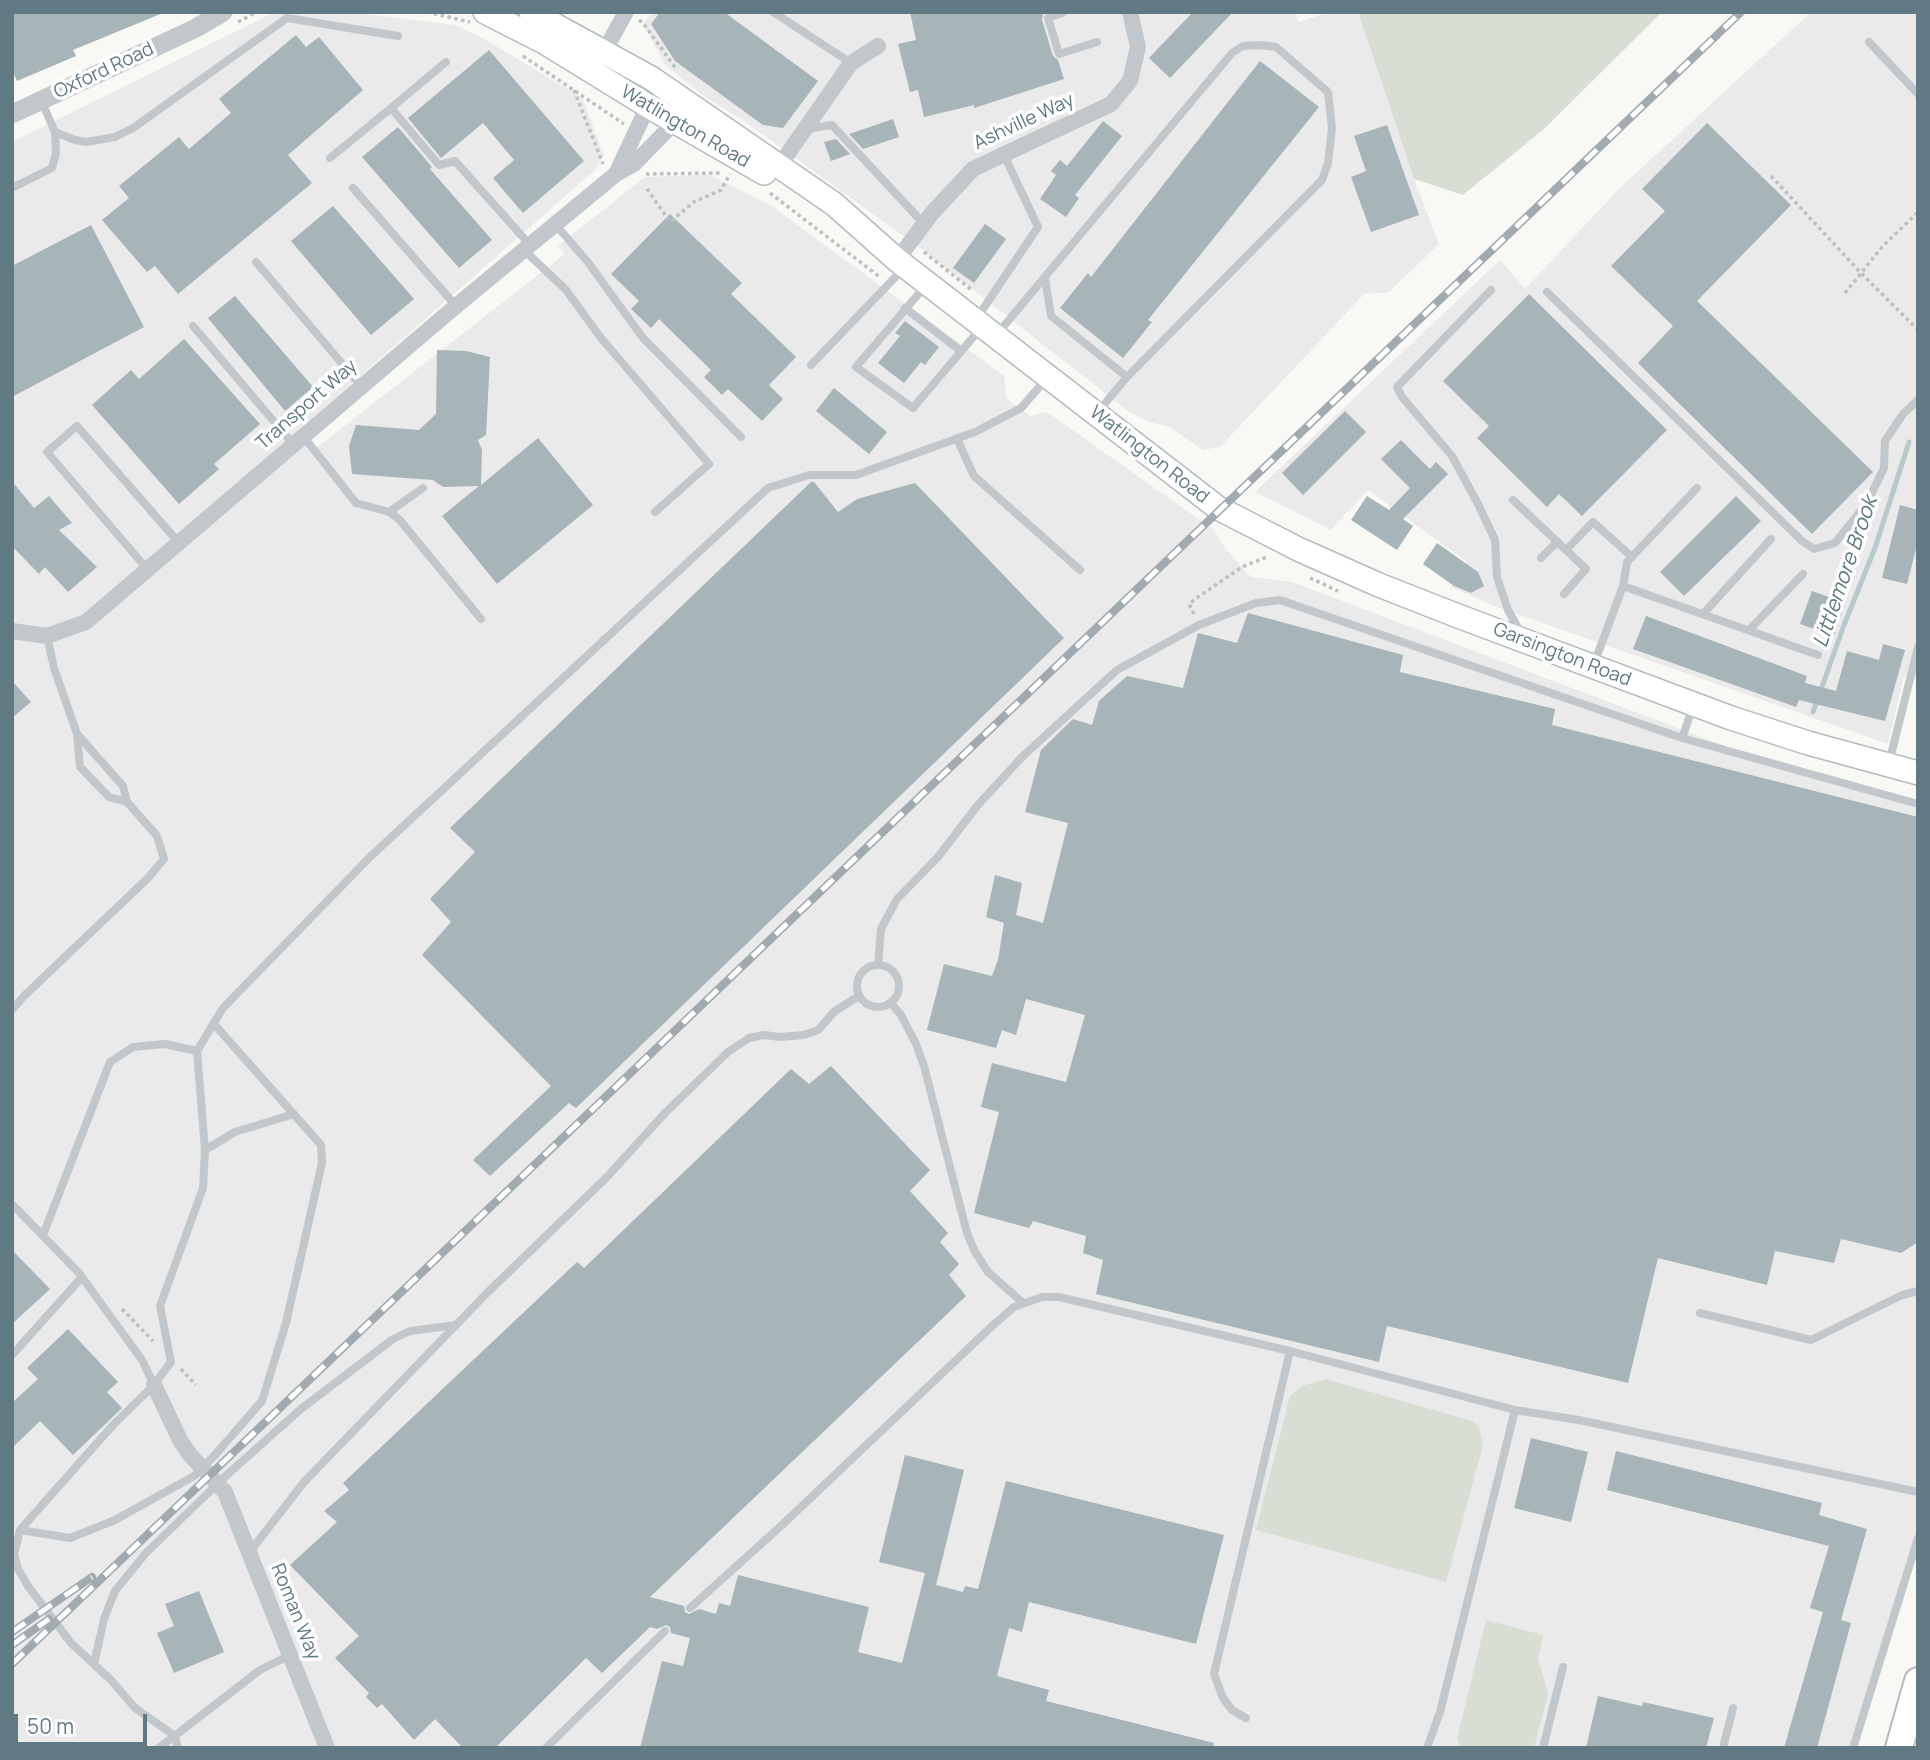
<!DOCTYPE html>
<html>
<head>
<meta charset="utf-8">
<style>
  body { margin:0 }
  #map { position:relative; width:1930px; height:1760px; overflow:hidden; background:#f8f8f5; font-family:Manrope,sans-serif }
  canvas { display:block }
  .frame { position:absolute; inset:0; border:14px solid #617983; pointer-events:none }
  .scale { position:absolute; left:14px; top:1714px; width:133px; height:32px; box-sizing:border-box; border:4px solid #617983; border-top:0; padding-left:9px; font-size:21px; line-height:24px; white-space:nowrap; color:#617983; -webkit-text-stroke:5px #fff; paint-order:stroke }
</style>
</head>
<body>
<div id="map">
<canvas width="1930" height="1760"></canvas>
<div class="frame"></div>
<div class="scale">50 m</div>
</div>
<script>
const c = document.querySelector('canvas').getContext('2d');
c.lineJoin = 'round';
function fill(path, color) {
  c.fillStyle = color;
  c.fill(path, 'evenodd');
}
function poly(rows) {
  const path = new Path2D();
  for (const r of rows) {
    if (r.length === 3) {
      path.moveTo(r[0] + r[2], r[1]);
      path.arc(r[0], r[1], r[2], 0, 2 * Math.PI);
      continue;
    }
    path.moveTo(r[0], r[1]);
    for (let i = 2; i < r.length; i += 2) path.lineTo(r[i], r[i + 1]);
  }
  return path;
}
function stroke(path, color, width, dash) {
  c.strokeStyle = color;
  c.lineWidth = width;
  c.lineCap = dash ? 'butt' : 'round';
  c.setLineDash(dash || []);
  c.stroke(path);
}
function drawText(font, color, halo, rows, align = 'center') {
  c.font = font + ' Manrope,sans-serif';
  c.lineWidth = 7;
  c.setLineDash([]);
  c.textBaseline = 'middle';
  c.strokeStyle = halo;
  c.fillStyle = color;
  for (const [text, x, y, turn = 0] of rows) {
    c.save();
    c.translate(x, y);
    c.rotate((+turn || 0) * Math.PI / 180);
    c.textAlign = isNaN(turn) ? turn : align;
    if (halo) c.strokeText(text, 0, 0);
    c.fillText(text, 0, 0);
    c.restore();
  }
}
fill(poly([
  [275,12,349,12,455,25,481,37,582,98,604,155,596,169,293,435,311,452,565,254,558,246,645,177,710,175,770,205,1004,376,1006,398,1030,416,1047,412,1214,530,1225,548,1251,577,1292,582,1733,749,1918,801,1918,1534,1856,1748,12,1748,12,142],
  [653,12,1295,12,1298,22,1330,12,1358,12,1414,179,1439,244,1389,292,1364,294,1220,447,1203,450,1168,426,1149,422,1128,411,916,245,747,123,705,97,665,65,643,23],
  [1811,12,1918,12,1918,679,1904,676,1888,744,1497,607,1451,587,1467,562,1368,490,1331,530,1255,492,1500,260,1525,289,1621,187]
]), '#e9eae9');
fill(poly([
  [1358,12,1662,12,1544,129,1463,195,1414,179],
  [1326,1379,1472,1421,1479,1427,1483,1445,1446,1582,1256,1530,1290,1396,1302,1386],
  [1486,1620,1543,1635,1538,1658,1548,1694,1534,1748,1461,1748,1457,1739]
]), '#d9ded4');
stroke(poly([
  [1813,712,1844,625,1875,548,1909,442]
]), '#b7c9cb', 5);
fill(poly([
  [12,12,163,12,163,13,73,50,76,56,17,81,12,70],
  [660,12,724,12,818,81,783,128,763,125,675,61,651,24],
  [910,12,1043,12,1042,20,1053,56,1058,60,1064,79,974,108,974,105,924,117,918,90,910,92,898,44,916,40],
  [1193,12,1233,12,1170,78,1149,58],
  [296,35,306,47,319,37,363,90,288,155,312,183,178,294,155,266,147,272,102,220,129,198,119,186,179,137,189,149,231,113,219,99],
  [489,50,584,161,523,213,493,178,514,160,483,123,441,158,408,118],
  [1260,61,1319,107,1148,320,1152,322,1123,358,1060,308,1088,273,1091,277],
  [893,119,899,137,863,149,849,134],
  [1103,121,1122,136,1075,195,1079,198,1066,217,1040,199,1056,175,1051,171,1060,160,1067,166],
  [1707,123,1791,205,1697,301,1873,472,1812,534,1638,363,1673,326,1611,266,1665,211,1642,189],
  [1387,125,1419,215,1371,232,1351,177,1366,171,1354,136],
  [398,127,432,167,430,169,492,240,459,268,362,157],
  [836,139,850,154,831,161,824,142],
  [333,206,414,299,371,335,291,241],
  [670,214,742,283,731,294,796,357,769,385,783,399,762,421,728,389,722,395,704,377,711,370,659,319,651,328,631,309,639,301,611,274],
  [985,224,1006,239,974,283,953,268],
  [91,225,144,327,12,397,12,266],
  [1529,294,1667,430,1582,516,1559,494,1547,507,1477,438,1489,426,1443,381],
  [235,296,313,387,285,411,208,318],
  [905,321,939,347,925,365,921,362,904,383,878,363,900,336,895,333],
  [184,339,260,424,214,464,219,469,179,504,92,405,131,370,139,379],
  [437,350,466,351,490,357,486,435,478,440,482,450,481,485,538,438,593,505,497,584,442,516,479,486,443,487,433,480,352,474,349,446,356,425,419,430,436,414],
  [834,388,887,432,869,454,816,411],
  [1345,411,1366,432,1303,495,1282,473],
  [1401,440,1430,469,1436,462,1448,474,1403,519,1413,526,1397,550,1351,520,1367,496,1389,510,1410,488,1381,459],
  [12,481,34,508,49,496,72,523,59,530,97,567,68,592,45,567,39,574,12,546],
  [811,482,814,482,838,512,857,499,915,483,1064,638,576,1108,569,1103,490,1176,473,1160,551,1086,422,955,451,922,430,899,475,852,450,828],
  [1736,496,1761,521,1684,596,1660,572],
  [1900,505,1918,510,1918,541,1907,584,1882,578],
  [1437,543,1478,572,1484,586,1471,593,1454,586,1423,564],
  [1812,591,1845,603,1834,636,1800,624],
  [1248,613,1403,655,1400,672,1555,709,1552,725,1918,817,1918,1242,1901,1253,1841,1239,1834,1263,1775,1251,1767,1285,1658,1258,1628,1383,1387,1326,1379,1362,1096,1294,1103,1260,1083,1253,1086,1236,1033,1221,1029,1228,974,1213,999,1112,981,1107,992,1063,1066,1082,1085,1015,1026,999,1016,1035,1002,1030,996,1048,927,1030,944,964,992,976,998,960,1004,923,986,917,995,875,1022,883,1016,915,1043,923,1068,823,1025,812,1041,750,1073,719,1092,725,1099,701,1127,676,1183,688,1198,633,1237,643],
  [1646,616,1807,676,1805,683,1836,691,1847,651,1879,660,1883,644,1905,650,1885,721,1799,700,1796,707,1633,649],
  [12,681,31,702,12,718],
  [831,1066,930,1170,910,1191,948,1233,940,1242,959,1264,949,1275,966,1296,650,1597,684,1606,685,1612,689,1614,699,1609,716,1614,719,1603,730,1606,738,1575,869,1607,858,1652,902,1663,925,1573,879,1562,905,1455,964,1470,936,1585,963,1592,965,1586,978,1589,1006,1481,1224,1535,1196,1644,1029,1602,1022,1632,1009,1628,997,1676,1049,1690,1046,1701,1214,1743,1213,1748,640,1748,662,1661,683,1666,690,1638,671,1633,670,1627,666,1625,657,1629,650,1627,602,1673,586,1658,495,1748,463,1748,435,1719,414,1740,382,1704,377,1708,366,1697,369,1693,335,1658,359,1636,290,1565,337,1522,324,1511,349,1490,343,1483,577,1262,584,1268,791,1069,809,1084],
  [12,1250,50,1289,12,1324],
  [68,1329,118,1382,107,1392,122,1408,73,1455,40,1421,12,1448,12,1403,38,1379,27,1368],
  [1531,1438,1588,1452,1571,1522,1514,1508],
  [1616,1451,1822,1503,1819,1515,1867,1529,1841,1620,1851,1623,1817,1748,1784,1748,1823,1612,1810,1608,1829,1546,1607,1490],
  [199,1591,224,1652,174,1673,157,1633,174,1626,165,1604],
  [1598,1696,1642,1706,1643,1702,1714,1718,1706,1748,1586,1748]
]), '#a7b4b8');
const secondary = poly([
  [485,12,544,42,648,106,764,173],
  [531,12,651,78,834,204,897,260,1218,508,1298,549,1379,585,1458,616,1731,718,1808,743,1918,773]
]);
const trunk = poly([
  [1899,1748,1918,1681]
]);
stroke(secondary, '#b3bbbf', 26);
stroke(trunk, '#b4babd', 30);
stroke(poly([
  [427,12,470,22],
  [639,20,643,23,677,70],
  [238,22,256,12],
  [523,56,624,124],
  [574,90,603,164],
  [646,174,722,173],
  [1771,176,1860,272,1918,330],
  [647,189,670,222,694,202,721,190,730,174],
  [770,193,881,278],
  [924,252,973,291],
  [1845,293,1882,247,1918,212],
  [1310,578,1338,591],
  [1194,614,1189,604,1198,597,1242,567,1269,556],
  [122,1309,153,1341],
  [181,1369,196,1385]
]), '#bbc0c2', 3.5, [3.5, 3.5]);
stroke(poly([
  [773,12,851,63],
  [1064,12,1048,18,1059,54,1097,42],
  [1869,42,1918,94],
  [446,62,391,108,439,165,455,161,530,245],
  [805,129,832,125,924,224],
  [55,132,75,140,86,142,115,137,133,128,287,18,398,36],
  [330,158,391,108],
  [12,188,52,168,56,153,55,132,41,100],
  [353,188,456,306],
  [555,224,587,261,643,338,741,437],
  [524,250,566,290,601,338,709,464,655,512],
  [256,262,361,386],
  [1045,278,1051,316,1127,377],
  [927,284,856,367,913,408,981,328],
  [1491,290,1397,387,1402,397,1452,456,1478,504,1495,540,1497,577,1508,610,1522,635],
  [1547,292,1802,541,1814,549,1835,543,1867,503,1884,468,1885,441,1903,414,1918,400],
  [905,308,961,351],
  [977,318,1038,227,1004,155],
  [193,326,293,444],
  [998,333,1232,53,1243,46,1260,45,1276,47,1328,92,1332,128,1328,163,1322,180,1127,377,1097,413],
  [811,365,903,269],
  [303,436,356,503,389,512,399,519,481,619],
  [957,439,974,476,1080,570],
  [1513,500,1566,550],
  [389,512,423,488],
  [1541,558,1557,542],
  [147,569,47,452,77,426,179,543],
  [1623,586,1627,562,1697,488],
  [1564,594,1586,569,1566,550,1593,522,1632,557],
  [1703,614,1771,539],
  [1750,629,1803,574],
  [47,636,54,668,77,734,80,767,109,797,127,802],
  [1594,664,1623,586,1818,655],
  [1682,738,1918,804],
  [1889,763,1918,647],
  [878,986,21],
  [878,965,881,929,897,899,938,857,977,806,1022,757,1117,670,1199,625,1256,603,1280,600,1682,738,1693,707],
  [891,1003,901,1015,916,1044,924,1066,967,1233,975,1252,988,1272,1022,1302],
  [12,1010,24,996,148,878,164,859,157,836,127,802,123,786,77,734],
  [205,1150,235,1132,294,1114],
  [12,1204,79,1273,142,1360,154,1385],
  [43,1235,110,1062,133,1047,165,1044,197,1051],
  [1700,1313,1811,1340,1902,1295,1918,1291],
  [12,1355,82,1277],
  [214,1456,262,1401,286,1323,322,1163,321,1145,214,1024],
  [229,1473,301,1409,393,1339,410,1331,456,1325],
  [20,1530,70,1538,115,1520,194,1476],
  [249,1553,304,1482,487,1293,607,1177,665,1113,728,1052,749,1038,764,1035,780,1037,804,1035,818,1030,835,1011,859,996],
  [690,1608,782,1525,991,1327,1014,1307,1042,1297,1059,1297,1290,1351,1515,1410,1579,1420,1918,1492],
  [94,1664,104,1619,115,1591,145,1554,209,1492],
  [1246,1718,1232,1710,1223,1698,1214,1674,1290,1351],
  [159,1748,260,1670,290,1655],
  [178,1748,175,1736,135,1708,111,1680,71,1643,28,1586,18,1569,14,1554,20,1530,113,1425,154,1385,171,1362,160,1306,203,1188,205,1150,197,1051,223,1008,370,857,768,488,809,475,856,475,975,432,1021,408,1048,377],
  [546,1748,665,1631],
  [1427,1748,1440,1712,1515,1410],
  [1543,1748,1563,1667],
  [1723,1748,1733,1708],
  [1853,1748,1918,1538]
]), '#c1c7ca', 8);
stroke(poly([
  [600,59,626,12],
  [775,172,851,63,878,46],
  [897,260,932,213,973,169,1111,104,1130,81,1138,47,1130,12],
  [12,631,47,636,86,622,456,306,616,174,634,164,675,122,679,96,648,106,616,174],
  [154,1385,180,1440,190,1455,225,1492,327,1748]
]), '#c1c7ca', 16);
stroke(poly([
  [12,114,196,28,223,12]
]), '#c1c7ca', 19);
stroke(secondary, '#fff', 23);
stroke(trunk, '#fff', 26);
const rail = poly([
  [12,1632,92,1577],
  [12,1645,49,1619],
  [12,1664,1741,12]
]);
stroke(rail, '#a0aaaf', 8);
stroke(rail, '#fff', 5, [16]);
stroke(poly([
  [194,1476,214,1456],
  [209,1492,229,1473]
]), '#c1c7ca', 8);
drawText('19px', '#617983', '#fff', [
  ["Oxford Road",104,71,-25],
  ["Ashville Way",1024,122,-25],
  ["Watlington Road",685,127,30],
  ["Transport Way",307,405,-41],
  ["Watlington Road",1149,455,38],
  ["Garsington Road",1562,655,21],
  ["Roman Way",295,1612,68]
]);
drawText('italic 21px', '#5c797d', '#fff', [
  ["Littlemore Brook",1846,572,-71]
]);
</script>
</body>
</html>
